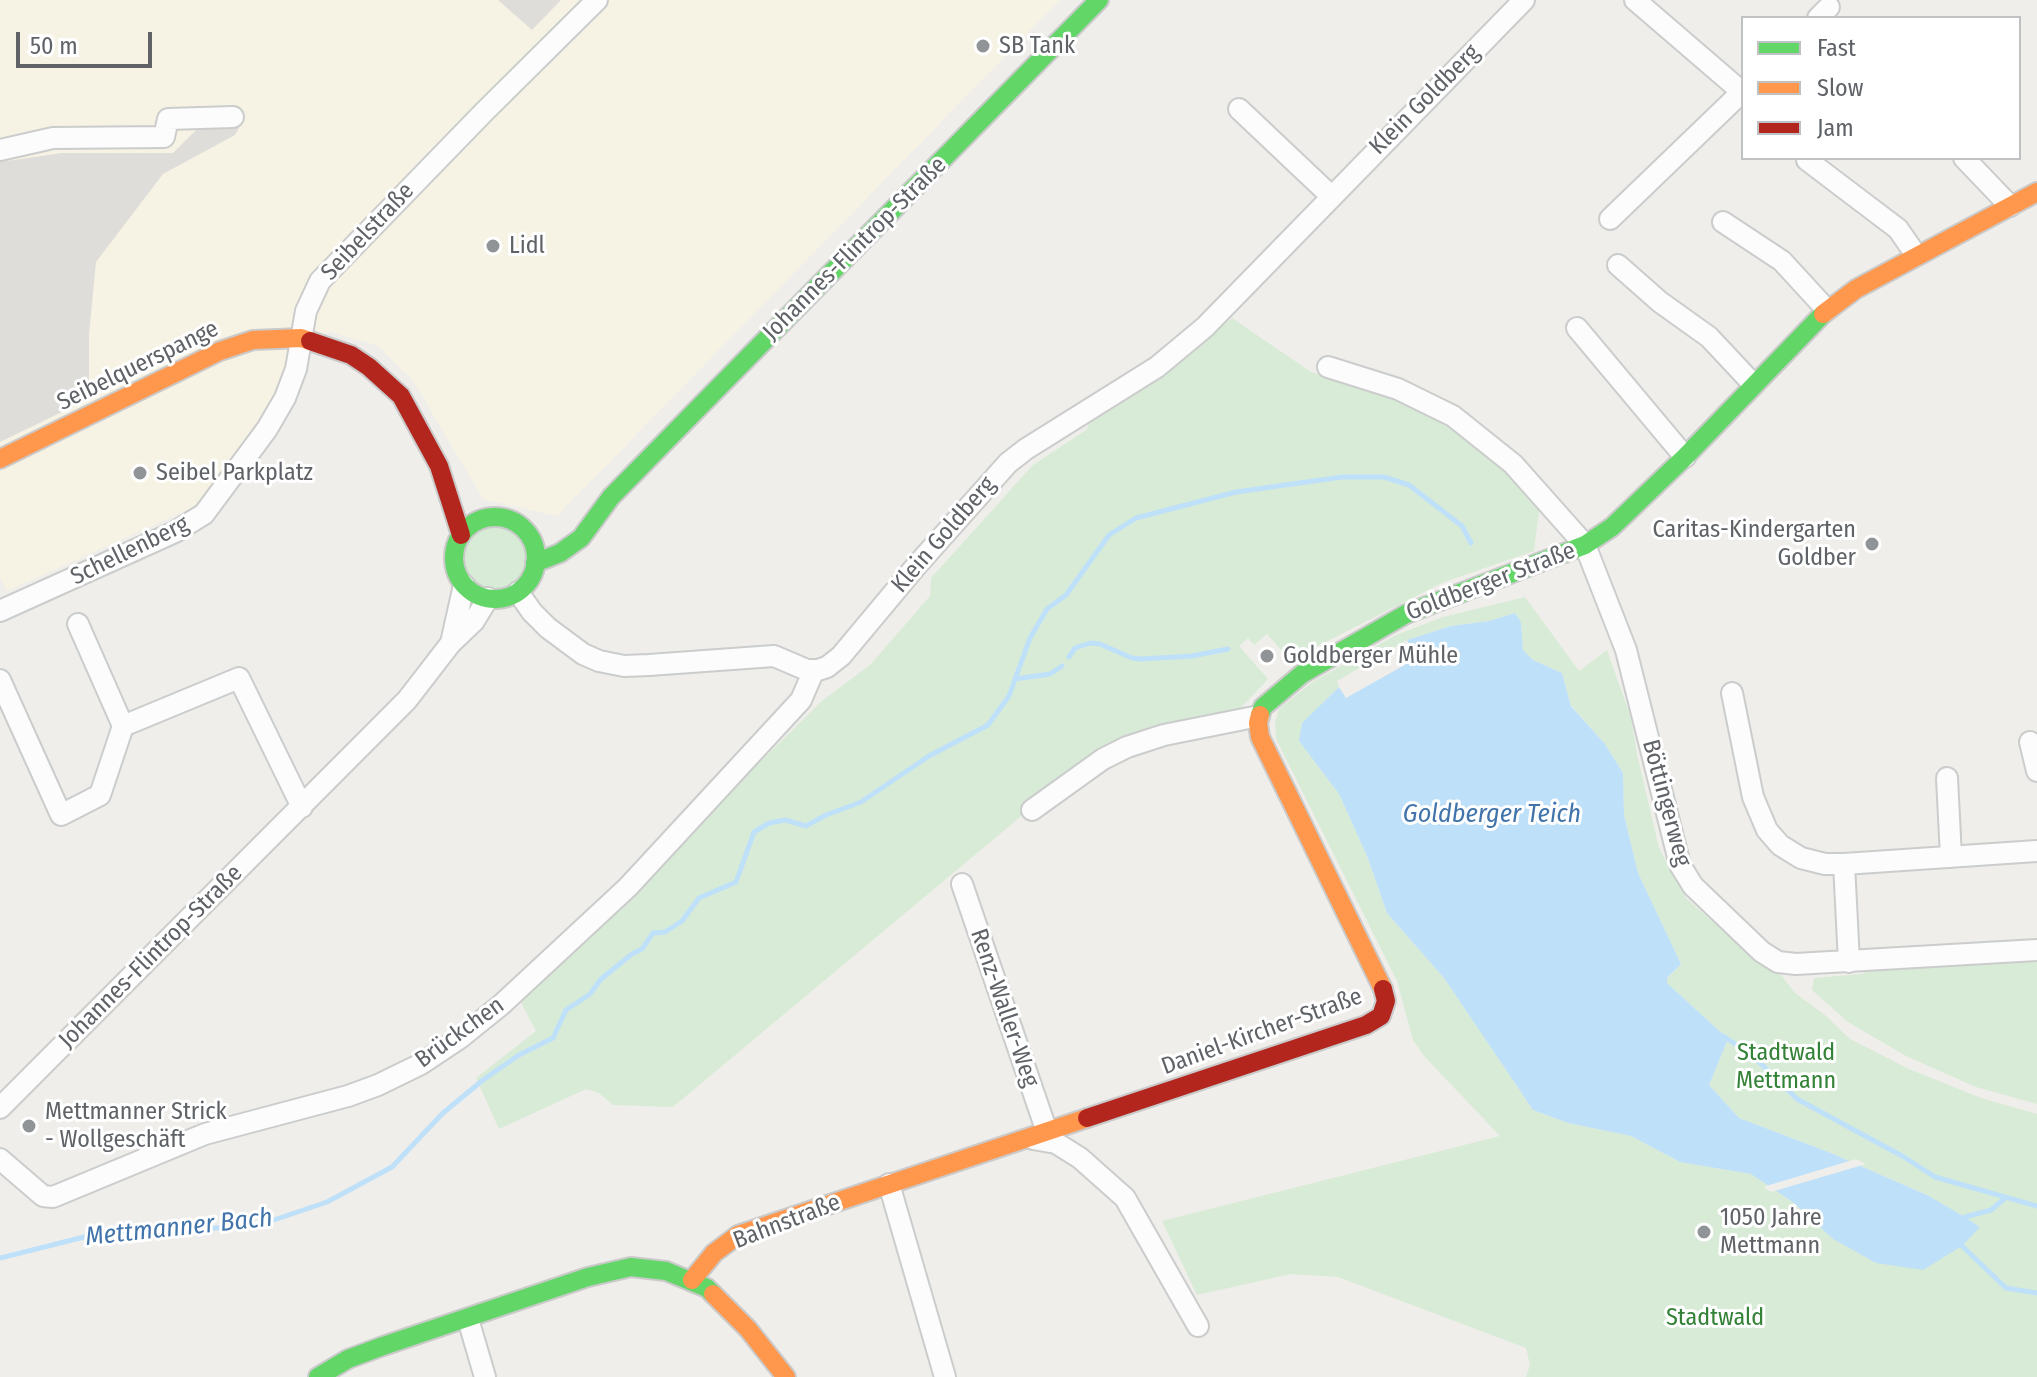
<!DOCTYPE html>
<html>
<head>
<meta charset="utf-8">
<style>
  body { margin:0 }
  #map { position:relative; width:2037px; height:1377px; overflow:hidden; background:#efeeea; font-family:"Fira Sans Condensed",sans-serif }
  canvas { display:block }
  .legend { position:absolute; left:1741px; top:16px; width:280px; height:144px; box-sizing:border-box; background:#fff; border:2px solid #bfc1c3; margin:0; padding:10px 14px; list-style:none; font-size:24px; color:#5f6368 }
  .legend li { display:flex; align-items:center; gap:16px; height:40px }
  .legend b { width:40px; border:2px solid #bfc1c3 }
  .scale { position:absolute; left:16px; top:32px; width:136px; height:36px; box-sizing:border-box; border:4px solid #5f6368; border-top:0; padding-left:10px; font-size:24px; line-height:28px; white-space:nowrap; color:#5f6368; -webkit-text-stroke:6px #fff; paint-order:stroke }
</style>
</head>
<body>
<div id="map">
<canvas width="2037" height="1377"></canvas>
<ul class="legend">
<li><b style="height:10px;background:#63d668"></b>Fast</li>
<li><b style="height:10px;background:#ff974d"></b>Slow</li>
<li><b style="height:10px;background:#b3261e"></b>Jam</li>
</ul>
<div class="scale">50 m</div>
</div>
<script>
const c = document.querySelector('canvas').getContext('2d');
c.lineJoin = 'round';
function fill(path, color) {
  c.fillStyle = color;
  c.fill(path, 'evenodd');
}
function poly(rows) {
  const path = new Path2D();
  for (const r of rows) {
    if (r.length === 3) {
      path.moveTo(r[0] + r[2], r[1]);
      path.arc(r[0], r[1], r[2], 0, 2 * Math.PI);
      continue;
    }
    path.moveTo(r[0], r[1]);
    for (let i = 2; i < r.length; i += 2) path.lineTo(r[i], r[i + 1]);
  }
  return path;
}
function stroke(path, color, width, dash) {
  c.strokeStyle = color;
  c.lineWidth = width;
  c.lineCap = dash ? 'butt' : 'round';
  c.setLineDash(dash || []);
  c.stroke(path);
}
function drawText(font, color, halo, rows, align = 'center') {
  c.font = font + ' "Fira Sans Condensed",sans-serif';
  c.lineWidth = 6;
  c.setLineDash([]);
  c.textBaseline = 'middle';
  c.strokeStyle = halo;
  c.fillStyle = color;
  for (const [text, x, y, turn = 0] of rows) {
    c.save();
    c.translate(x, y);
    c.rotate((+turn || 0) * Math.PI / 180);
    c.textAlign = isNaN(turn) ? turn : align;
    if (halo) c.strokeText(text, 0, 0);
    c.fillText(text, 0, 0);
    c.restore();
  }
}
fill(poly([
  [0,0,1060,0,557,516,483,499,413,380,378,346,331,332,302,338,244,455,198,505,7,591,0,577]
]), '#f7f3e4');
fill(poly([
  [498,0,561,0,532,30],
  [205,121,237,122,239,128,235,135,163,174,96,262,89,335,89,399,0,442,0,162,62,153,173,153]
]), '#dfddda');
fill(poly([
  [1232,318,1311,372,1420,407,1503,467,1539,511,1534,551,1444,582,1290,660,1267,634,1254,645,1248,638,1239,646,1268,679,1235,714,1085,763,673,1107,613,1105,599,1093,586,1089,499,1129,476,1078,536,1031,519,999,822,701,870,665,930,596,931,578,1033,465,1086,430,1090,423,1160,379],
  [495,558,32],
  [1525,597,1579,671,1607,650,1631,718,1637,754,1659,848,1687,899,1754,958,1778,971,1795,993,1825,1015,1850,1039,1909,1069,1981,1098,2037,1114,2037,1377,1526,1377,1530,1365,1526,1348,1338,1277,1291,1274,1197,1295,1162,1221,1500,1136,1424,1056,1413,1040,1397,981,1276,739,1275,723,1279,709,1311,683,1396,635,1443,617],
  [1515,613,1521,622,1523,650,1533,660,1562,673,1571,705,1605,744,1623,773,1624,815,1638,873,1681,964,1667,979,1667,983,1728,1039,1709,1085,1739,1118,1831,1153,1927,1195,1980,1227,1833,1239,1794,1203,1751,1174,1680,1162,1631,1136,1568,1123,1533,1110,1444,978,1387,913,1367,856,1339,794,1299,741,1322,703,1339,687,1337,681,1407,640,1451,626,1489,621],
  [2037,958,2037,1104,1976,1087,1906,1056,1848,1022,1812,990,1814,978,1862,974,1880,966]
]), '#d8ebd6');
fill(poly([
  [1515,613,1521,622,1523,650,1533,660,1562,673,1571,706,1605,744,1623,773,1624,815,1638,873,1681,964,1667,978,1667,983,1728,1039,1709,1085,1739,1118,1831,1153,1927,1195,1965,1217,1980,1227,1962,1246,1923,1270,1876,1263,1833,1239,1794,1203,1751,1174,1680,1162,1631,1136,1568,1123,1533,1110,1444,978,1387,913,1367,856,1339,794,1299,741,1302,723,1339,687,1346,698,1417,658,1407,640,1451,626,1489,621]
]), '#bfe0f9');
fill(poly([
  [1856,1159,1866,1164,1771,1192,1763,1187]
]), '#efeeea');
stroke(poly([
  [1069,657,1075,648,1090,643,1100,644,1132,658,1141,659,1192,656,1228,649],
  [1015,679,1050,674,1062,666],
  [1723,1036,1752,1055,1797,1099,1904,1157,1935,1177,2037,1206],
  [1965,1217,1991,1210,2004,1199],
  [1962,1246,2006,1288,2037,1293],
  [0,1258,84,1237,259,1225,327,1202,392,1167,443,1113,483,1080,519,1055,553,1038,566,1010,590,994,601,979,632,954,642,949,653,933,665,932,682,921,699,898,736,882,754,832,769,823,785,820,806,826,826,815,861,802,929,756,988,725,1009,696,1030,638,1047,609,1066,595,1109,535,1136,518,1236,492,1342,477,1384,477,1409,485,1462,526,1471,543]
]), '#bfe0f9', 5);
const street = poly([
  [1635,0,1742,92],
  [1818,18,1829,7],
  [1239,109,1331,196],
  [0,150,53,138,164,137,168,119,233,117],
  [1964,158,2010,206],
  [1807,160,1898,229,1916,255],
  [1610,219,1743,91],
  [1723,222,1782,261,1827,310],
  [1618,265,1660,302,1709,337,1753,384],
  [1577,328,1685,457],
  [1328,367,1398,389,1453,416,1513,464,1585,545,1626,650,1680,865,1693,886,1762,952,1778,962,1796,964,2037,950],
  [518,592,532,612,548,628,583,654,599,661,624,666,649,665,774,656,807,670,818,670,827,667,841,656,917,565,1008,463,1026,449,1157,367,1205,327,1524,0],
  [0,611,175,532,204,514,267,429,285,398,296,369,306,311,320,281,484,112,597,0],
  [78,624,123,726],
  [451,643,464,585],
  [0,680,61,815,100,795,123,726,239,678,302,807],
  [1732,693,1753,797,1767,830,1780,845,1801,858,1825,864,1844,864],
  [2030,742,2037,771],
  [1947,778,1951,857],
  [1032,810,1103,759,1127,747,1164,735,1259,716],
  [962,884,1047,1132],
  [1849,962,1844,864,2037,851],
  [0,1108,407,700,451,643,474,621,488,598],
  [1033,1139,1056,1143,1080,1158,1125,1198,1198,1326],
  [0,1159,43,1196,53,1197,205,1134,348,1096,378,1085,421,1064,460,1038,501,1005,628,887,801,700,814,670],
  [889,1184,945,1377],
  [468,1319,485,1377]
]);
const fast = poly([
  [495,558,41],
  [535,563,560,553,581,538,611,497,1099,0],
  [1260,715,1263,707,1302,674,1406,614,1585,545,1612,527,1685,457,1823,314],
  [318,1377,348,1359,383,1346,588,1277,631,1267,666,1271,707,1288,713,1294]
]);
const slow = poly([
  [1823,314,1856,289,2037,192],
  [0,459,220,351,253,340,301,338,310,341],
  [1260,715,1258,723,1260,737,1383,989],
  [692,1280,714,1253,738,1235,1087,1118],
  [713,1294,748,1329,786,1377]
]);
const jam = poly([
  [310,341,351,355,369,367,401,396,439,466,461,535],
  [1087,1118,1366,1025,1381,1016,1386,1001,1383,989]
]);
stroke(street, '#cbcccc', 24);
stroke(fast, '#cacacb', 22);
stroke(slow, '#cacacb', 22);
stroke(jam, '#cacacb', 22);
stroke(street, '#fdfcfc', 20);
stroke(fast, '#63d668', 18);
stroke(slow, '#ff974d', 18);
stroke(jam, '#b3261e', 18);
for (const [x, y, r, color] of [
  [983,46,8,"#919496"],
  [493,246,8,"#919496"],
  [140,473,8,"#919496"],
  [1872,544,8,"#919496"],
  [1267,656,8,"#919496"],
  [29,1126,8,"#919496"],
  [1704,1232,8,"#919496"]
]) {
  const dot = new Path2D();
  dot.arc(x, y, r, 0, 2 * Math.PI);
  c.fillStyle = color;
  c.fill(dot);
  stroke(dot, '#fff', 3);
}
drawText('24px', '#5f6368', '#fff', [
  ["SB Tank",999,46],
  ["Lidl",509,246],
  ["Seibel Parkplatz",156,473],
  ["Caritas-Kindergarten",1856,530,"right"],
  ["Goldber",1856,558,"right"],
  ["Goldberger Mühle",1283,656],
  ["Mettmanner Strick",45,1112],
  ["- Wollgeschäft",45,1140],
  ["1050 Jahre",1720,1218],
  ["Mettmann",1720,1246]
], 'left');
drawText('24px', '#5f6368', '#fff', [
  ["Klein Goldberg",1425,100,-45],
  ["Seibelstraße",368,232,-47],
  ["Johannes-Flintrop-Straße",855,249,-45],
  ["Seibelquerspange",138,366,-26],
  ["Klein Goldberg",944,535,-49],
  ["Schellenberg",130,551,-26],
  ["Goldberger Straße",1491,582,-21],
  ["Böttingerweg",1666,803,75],
  ["Johannes-Flintrop-Straße",151,957,-45],
  ["Renz-Waller-Weg",1004,1008,71],
  ["Daniel-Kircher-Straße",1262,1032,-20],
  ["Brückchen",460,1033,-36],
  ["Bahnstraße",787,1222,-21]
]);
drawText('24px', '#348238', '#fff', [
  ["Stadtwald",1786,1053],
  ["Mettmann",1786,1081],
  ["Stadtwald",1715,1318]
]);
drawText('italic 26px', '#4174aa', '#fff', [
  ["Goldberger Teich",1492,815],
  ["Mettmanner Bach",179,1228,-6]
]);
</script>
</body>
</html>
